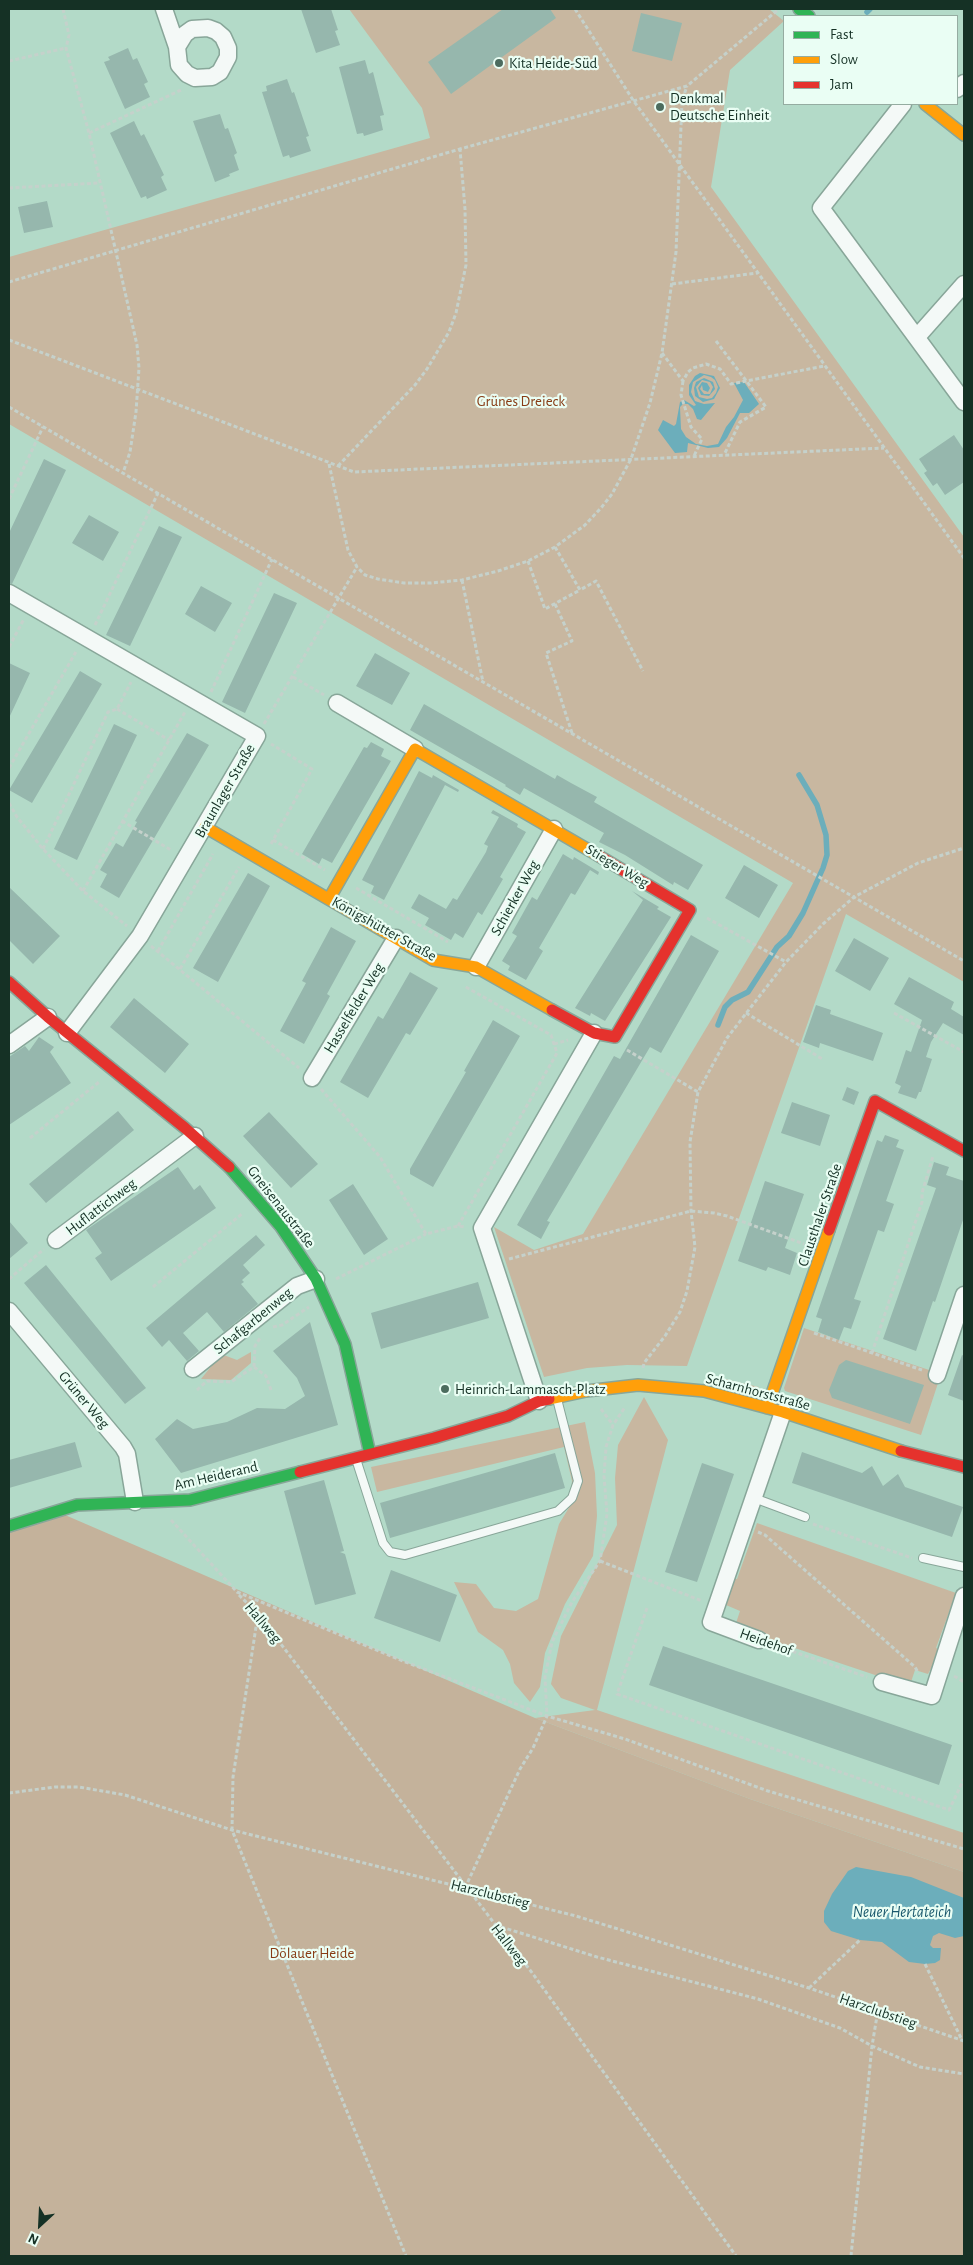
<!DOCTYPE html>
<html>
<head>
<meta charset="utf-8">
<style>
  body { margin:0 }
  #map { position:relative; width:973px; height:2265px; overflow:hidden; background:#b3dac8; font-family:"Alegreya Sans",sans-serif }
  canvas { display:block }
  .frame { position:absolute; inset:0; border:10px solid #153125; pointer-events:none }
  .legend { position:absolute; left:783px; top:15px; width:175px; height:90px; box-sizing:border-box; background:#eafef4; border:1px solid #95aca1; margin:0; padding:6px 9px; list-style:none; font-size:15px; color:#153125 }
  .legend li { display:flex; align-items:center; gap:10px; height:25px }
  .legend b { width:25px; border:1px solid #95aca1 }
  .north { position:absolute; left:15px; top:2200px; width:50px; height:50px; -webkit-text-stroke:4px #eafef4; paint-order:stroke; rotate:205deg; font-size:14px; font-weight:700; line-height:20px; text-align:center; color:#153125 }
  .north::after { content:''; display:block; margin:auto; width:18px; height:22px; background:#153125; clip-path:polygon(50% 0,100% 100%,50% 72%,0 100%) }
</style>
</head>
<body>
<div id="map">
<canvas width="973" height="2265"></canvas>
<div class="frame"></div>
<ul class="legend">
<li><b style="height:6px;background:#30b455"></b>Fast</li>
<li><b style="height:6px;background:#ff9f0a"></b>Slow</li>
<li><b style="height:6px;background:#e5322d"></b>Jam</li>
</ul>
<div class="north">N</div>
</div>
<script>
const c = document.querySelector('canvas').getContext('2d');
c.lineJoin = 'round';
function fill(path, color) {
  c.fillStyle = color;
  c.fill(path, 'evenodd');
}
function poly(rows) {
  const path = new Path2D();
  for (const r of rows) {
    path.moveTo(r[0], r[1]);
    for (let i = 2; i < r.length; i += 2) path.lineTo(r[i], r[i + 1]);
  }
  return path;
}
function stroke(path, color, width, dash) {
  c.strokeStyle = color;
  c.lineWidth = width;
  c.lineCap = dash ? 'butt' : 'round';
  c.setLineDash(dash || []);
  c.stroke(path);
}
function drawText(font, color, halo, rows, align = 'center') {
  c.font = font + ' "Alegreya Sans",sans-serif';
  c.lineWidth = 4.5;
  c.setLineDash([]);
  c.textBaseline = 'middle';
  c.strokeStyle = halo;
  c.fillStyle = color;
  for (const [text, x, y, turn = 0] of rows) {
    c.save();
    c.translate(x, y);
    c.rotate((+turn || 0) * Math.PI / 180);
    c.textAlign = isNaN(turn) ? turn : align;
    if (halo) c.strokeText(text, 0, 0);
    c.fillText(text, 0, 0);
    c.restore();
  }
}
fill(poly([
  [349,9,769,9,784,21,730,70,711,187,964,537,964,982,846,914,687,1366,627,1365,587,1368,544,1377,494,1227,534,1250,583,1234,793,883,9,424,9,257,430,138,422,108],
  [804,1328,941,1374,921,1435,785,1391,784,1388],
  [251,1352,251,1363,231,1380,201,1379,221,1354,237,1360],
  [725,1379,759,1387,757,1393,723,1385],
  [644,1397,668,1440,597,1710,964,1833,964,1872,750,1799,535,1718,595,1710,561,1698,551,1684,561,1636,617,1525,615,1478,618,1445],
  [585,1422,595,1473,597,1516,593,1556,565,1604,545,1653,540,1687,530,1702,514,1683,510,1664,503,1650,478,1632,454,1582,476,1584,494,1608,516,1611,538,1599,559,1524,570,1506,572,1481,564,1447,377,1492,371,1467],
  [757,1523,956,1593,936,1648,941,1650,928,1674,915,1670,911,1682,884,1678,756,1635,736,1623,740,1611,726,1605,731,1578,737,1579]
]), '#c8b7a0');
fill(poly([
  [65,1515,535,1718,750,1799,964,1872,964,2256,9,2256,9,1532]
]), '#c4b29b');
fill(poly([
  [700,373,714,376,720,388,714,399,703,402,695,396,694,388,696,382,704,378,713,382,715,389,709,396,701,395,698,388,702,382,707,383,710,388,708,392,703,390,702,385,700,389,704,394,710,394,713,387,710,382,702,380,696,387,699,397,707,399,712,398,716,393,718,387,715,380,711,377,704,375,693,382,691,392,695,401,704,404,715,403,701,420,697,419,693,409,688,404,683,404,680,407,681,429,686,437,696,444,707,446,718,444,726,427,734,417,743,400,734,383,744,382,759,404,749,413,740,413,727,438,719,447,708,448,688,443,687,452,675,453,658,430,663,420,674,426,676,424,680,402,684,400,694,406,696,405,689,395,689,385,695,376],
  [856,1867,911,1877,964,1898,964,1936,955,1938,939,1933,933,1936,930,1945,933,1948,941,1948,940,1960,935,1963,925,1964,909,1962,882,1942,860,1940,831,1931,824,1922,824,1911,832,1894,848,1871]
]), '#6caebb');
stroke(poly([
  [867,12,870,9],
  [718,1025,725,1007,732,1000,748,992,777,947,789,936,803,913,823,868,827,855,826,835,817,805,799,775]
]), '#6caebb', 5.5);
fill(poly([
  [301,9,331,9,338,30,335,31,340,45,316,53],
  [503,9,550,9,556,18,451,94,428,62],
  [641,13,682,23,672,61,632,51],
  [128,48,133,60,137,58,148,82,144,84,150,97,125,109,104,62,110,60,108,57],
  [365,60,369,74,373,72,384,115,380,116,383,130,364,136,363,133,357,134,339,67],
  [287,79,292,93,294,92,309,136,306,137,311,151,290,158,289,155,283,157,262,92,267,91,266,86],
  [220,114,225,129,228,128,237,153,234,155,239,170,229,174,230,176,215,182,193,121],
  [134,121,141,136,144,134,164,175,161,177,167,190,147,199,146,196,141,198,110,133],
  [47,201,53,227,24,233,18,207],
  [954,435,964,450,964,482,945,495,937,483,933,486,924,473,927,471,919,459],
  [44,459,66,470,12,584,9,583,9,533],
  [89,515,119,532,103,561,72,543],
  [159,526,182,537,130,646,106,635],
  [201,586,232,603,215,632,185,614],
  [274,593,297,603,245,713,222,702],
  [375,653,410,673,392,705,356,686],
  [9,663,30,673,9,718],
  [80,671,102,684,32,803,9,790],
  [424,704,555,779,557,775,571,783,597,797,594,802,703,865,688,890,674,882,673,885,625,855,599,842,604,833,524,788,520,795,505,786,506,785,410,730],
  [114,724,137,735,77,860,54,849],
  [187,733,209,745,119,898,100,887,107,874,100,870,116,843,123,847,137,822,135,821],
  [371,742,384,749,381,756,391,761,332,863,322,858,319,864,302,854,364,747,367,748],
  [419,771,432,778,433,775,459,790,458,792,445,785,384,900,371,893,374,886,362,880],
  [493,810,518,824,517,827,526,832,500,877,503,879,482,915,478,912,463,938,455,933,451,940,425,925,429,918,411,908,419,894,446,909,453,898,457,900,486,852,488,846,484,844,499,817,491,813],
  [563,854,573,860,574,857,599,872,598,875,590,870,575,895,571,893,539,948,543,951,526,980,508,970,510,966,502,961,517,936,512,933,532,897,537,900],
  [744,865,778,885,759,918,725,898],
  [248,873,270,886,218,982,193,968],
  [9,887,60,936,33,964,9,940],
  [632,891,659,907,657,909,671,917,605,1021,591,1013,590,1016,575,1008,643,900],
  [331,927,356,941,327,994,330,996,304,1044,280,1031,306,983,302,981],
  [691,935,719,951,661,1053,650,1047,547,1221,550,1222,541,1239,517,1225,614,1056,620,1059],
  [854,938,889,958,870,991,835,971],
  [410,972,438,988,410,1035,406,1033,368,1098,340,1082,378,1016,383,1019],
  [909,977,954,1002,951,1009,964,1017,964,1035,943,1023,931,1042,926,1057,932,1059,921,1092,919,1092,916,1099,898,1093,901,1086,895,1083,906,1050,911,1052,922,1020,894,1004],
  [134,998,189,1044,165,1073,110,1027],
  [816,1005,831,1010,830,1014,883,1033,873,1061,820,1043,819,1048,803,1042],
  [493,1020,520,1036,433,1187,410,1174,410,1169,466,1072,464,1071],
  [39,1037,54,1047,50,1052,71,1083,9,1125,9,1057,25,1046,29,1051],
  [847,1087,859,1092,854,1105,842,1100],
  [792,1102,830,1115,820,1146,781,1133],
  [118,1111,134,1130,46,1203,29,1184],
  [269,1112,318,1164,291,1188,243,1136],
  [885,1135,899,1140,896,1147,904,1150,886,1201,894,1204,884,1232,878,1230,854,1299,861,1301,851,1329,844,1327,839,1340,818,1332,822,1319,816,1317,877,1140,882,1142],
  [934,1162,949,1167,946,1175,964,1181,964,1217,935,1302,933,1301,916,1351,883,1339,936,1188,927,1185],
  [178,1167,194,1190,200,1185,216,1208,111,1281,95,1258,102,1253,86,1230],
  [765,1181,804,1194,785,1248,797,1253,790,1275,768,1267,766,1271,738,1261],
  [353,1184,388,1239,364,1255,329,1200],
  [9,1221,28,1243,9,1259],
  [256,1235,265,1245,243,1265,250,1273,242,1280,244,1282,241,1284,258,1304,224,1332,207,1312,183,1333,199,1351,187,1361,169,1340,162,1347,146,1328],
  [46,1265,146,1388,125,1404,24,1283],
  [478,1282,489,1318,381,1349,371,1313],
  [310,1322,338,1425,181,1473,155,1439,177,1419,193,1429,227,1422,257,1408,285,1409,305,1396,297,1378,273,1351],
  [962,1355,964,1356,964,1401,948,1395],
  [846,1360,924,1385,910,1424,832,1398,829,1390,839,1365],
  [75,1442,82,1467,9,1488,9,1460],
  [802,1452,862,1473,872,1466,883,1486,898,1474,905,1487,963,1507,952,1537,792,1483],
  [555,1453,565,1488,390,1538,380,1503],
  [702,1463,734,1474,697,1582,665,1572],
  [324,1480,344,1551,340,1552,345,1554,356,1594,315,1605,284,1491],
  [391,1570,457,1595,440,1642,374,1618],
  [663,1646,952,1745,939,1785,649,1685]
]), '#96b7ad');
const lane = poly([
  [356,1459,383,1543,390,1552,405,1555,558,1511,572,1498,578,1481,557,1399],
  [754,1498,805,1517],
  [923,1558,964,1567]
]);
const street = poly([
  [164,9,177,47,179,65,187,74,195,78,212,77,220,72,228,57,228,48,223,37,216,31,208,28,192,29,185,34,177,47],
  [957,89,964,83],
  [903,104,821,208,964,402],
  [917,337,964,284],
  [9,593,257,736,140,936,67,1033],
  [337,703,415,749],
  [476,967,554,829],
  [9,1045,48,1017],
  [312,1078,396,938],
  [56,1240,195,1136],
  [9,1311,123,1447,127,1454,135,1502],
  [193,1369,297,1286,316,1279],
  [937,1375,964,1295],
  [539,1401,482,1228,594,1033],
  [759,1640,711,1622,783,1412],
  [882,1682,932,1696,964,1596]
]);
const fast = poly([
  [799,9,809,16],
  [229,1167,281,1227,316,1279,345,1344,370,1454],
  [9,1526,77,1505,190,1500,300,1472]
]);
const slow = poly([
  [925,104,964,135],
  [205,827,433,960,476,967,552,1010],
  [329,899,415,749,599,856],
  [549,1399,586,1391,638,1385,704,1391,783,1412,901,1451],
  [767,1408,829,1230]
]);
const jam = poly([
  [9,982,48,1017,185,1128,229,1167],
  [552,1010,594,1033,615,1037,690,910,599,856],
  [829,1230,875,1101,964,1151],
  [901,1451,964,1467],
  [300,1472,434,1438,508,1416,539,1401,549,1399]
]);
stroke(lane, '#88a699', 10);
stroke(street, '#88a699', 19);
stroke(fast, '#88a699', 14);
stroke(slow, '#88a699', 14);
stroke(jam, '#88a699', 14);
stroke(poly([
  [63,9,69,35,66,48,89,133,137,345,139,368,136,412,130,452,123,473],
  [575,9,633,100,964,558],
  [9,61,66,48],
  [89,133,181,90],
  [9,188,99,183],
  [9,282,460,149,687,86,779,9],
  [672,284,757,273],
  [9,340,354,472,884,448],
  [716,341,766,407,740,422,724,455],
  [662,353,683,381,688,372,693,368,706,364,720,369,731,384,824,366],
  [683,381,681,395,691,427,702,439,694,456],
  [9,407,964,961],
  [329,464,348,550,357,567,365,575,378,579,404,583,431,583,462,580,498,571,528,561,555,547,585,525,601,508,612,494,631,459,650,403,662,353,676,252,682,101,687,86],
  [338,466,415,385,427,369,449,332,456,313,466,265,465,209,460,149],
  [9,499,43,427],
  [555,547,580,590,596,581,643,671],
  [528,561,545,609,580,590],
  [462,580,483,682],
  [555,604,572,641,546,653,572,733],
  [95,625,158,493],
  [9,647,24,619],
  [293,677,324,695],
  [211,692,272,559],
  [117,709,169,740],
  [264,724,357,567],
  [9,768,77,650],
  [9,803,17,817,43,849,83,891,127,926],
  [122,821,171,850],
  [273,840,325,870],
  [271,844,312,769,271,744],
  [43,849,108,712,117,709,131,682],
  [356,888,448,942],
  [83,891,185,712],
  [707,918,786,962],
  [151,946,299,1068],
  [158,951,213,854],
  [180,969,239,867],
  [746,1013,824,1060],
  [894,1013,964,1052],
  [554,1044,568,1040],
  [627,1050,698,1092],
  [321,1089,380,1157,426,1234,458,1226,466,1227],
  [30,1138,99,1082],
  [458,1226,557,1053,551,1035,464,986],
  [509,1259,691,1211,714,1213,727,1216,804,1244],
  [9,1279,44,1249],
  [336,1279,426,1234],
  [153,1287,243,1213],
  [273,1327,282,1325,309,1307],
  [814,1333,922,1370],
  [872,1353,922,1202,922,1193,933,1156],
  [254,1367,266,1376,271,1390],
  [643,1368,644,1363,665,1336,680,1312,687,1291,695,1247,691,1211,690,1142,698,1092,727,1038,786,962,823,924,854,897,918,863,964,848],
  [197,1390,207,1381,231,1382,254,1367,255,1346,260,1338],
  [601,1409,613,1425],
  [171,1520,237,1592,403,1661,547,1716,625,1739,768,1791,964,1849],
  [813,1524,912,1558],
  [758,1532,765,1535,915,1667,919,1674],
  [600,1561,702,1601],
  [239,1595,258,1614,533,1974,736,2256],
  [647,1608,617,1694,949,1810,964,1779],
  [258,1614,233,1777,232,1830,406,2256],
  [774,1645,867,1677],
  [954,1676,964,1682],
  [9,1793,55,1787,79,1787,125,1795,232,1830,576,1916,809,1988,964,2041],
  [465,1888,520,1769,533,1748,547,1716,545,1677,552,1642,572,1602,600,1561,607,1514,604,1476,606,1447,613,1425,625,1407],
  [495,1925,597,1957,758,1999,840,2028,872,2046,920,2067,964,2074],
  [925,1964,962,2040],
  [809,1988,860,1940],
  [851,2256,872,2046,878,2010]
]), '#c5d1cb', 3, [4, 2.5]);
stroke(lane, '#f4f9f7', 8);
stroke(street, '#f4f9f7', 16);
stroke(fast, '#30b455', 11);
stroke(slow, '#ff9f0a', 11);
stroke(jam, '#e5322d', 11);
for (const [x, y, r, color] of [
  [499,63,5,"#4c6c5e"],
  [660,107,5,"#4c6c5e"],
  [445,1389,5,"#4c6c5e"]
]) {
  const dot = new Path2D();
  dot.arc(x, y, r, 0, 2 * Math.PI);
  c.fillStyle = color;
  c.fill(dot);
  stroke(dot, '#eafef4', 2);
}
drawText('15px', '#153125', '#eafef4', [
  ["Kita Heide-Süd",509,63],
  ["Denkmal",670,98],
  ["Deutsche Einheit",670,115],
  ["Heinrich-Lammasch-Platz",455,1389]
], 'left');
drawText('15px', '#873b14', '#eafef4', [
  ["Grünes Dreieck",521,401],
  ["Dölauer Heide",312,1953]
]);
drawText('15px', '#153125', '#eafef4', [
  ["Braunlager Straße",225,791,-60],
  ["Stieger Weg",617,866,31],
  ["Schierker Weg",515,898,-61],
  ["Königshütter Straße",384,929,29],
  ["Hasselfelder Weg",354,1008,-59],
  ["Huflattichweg",101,1207,-37],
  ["Gneisenaustraße",281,1207,52],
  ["Clausthaler Straße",820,1215,-71],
  ["Schafgarbenweg",253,1321,-39],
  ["Scharnhorststraße",758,1392,15],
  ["Grüner Weg",84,1400,50],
  ["Am Heiderand",216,1476,-13],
  ["Hallweg",263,1623,50],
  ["Heidehof",766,1642,20],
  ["Harzclubstieg",490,1894,14],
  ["Hallweg",509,1945,52],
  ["Harzclubstieg",878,2011,19]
]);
drawText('italic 16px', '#1a586c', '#eafef4', [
  ["Neuer Hertateich",902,1912]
]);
</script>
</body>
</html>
